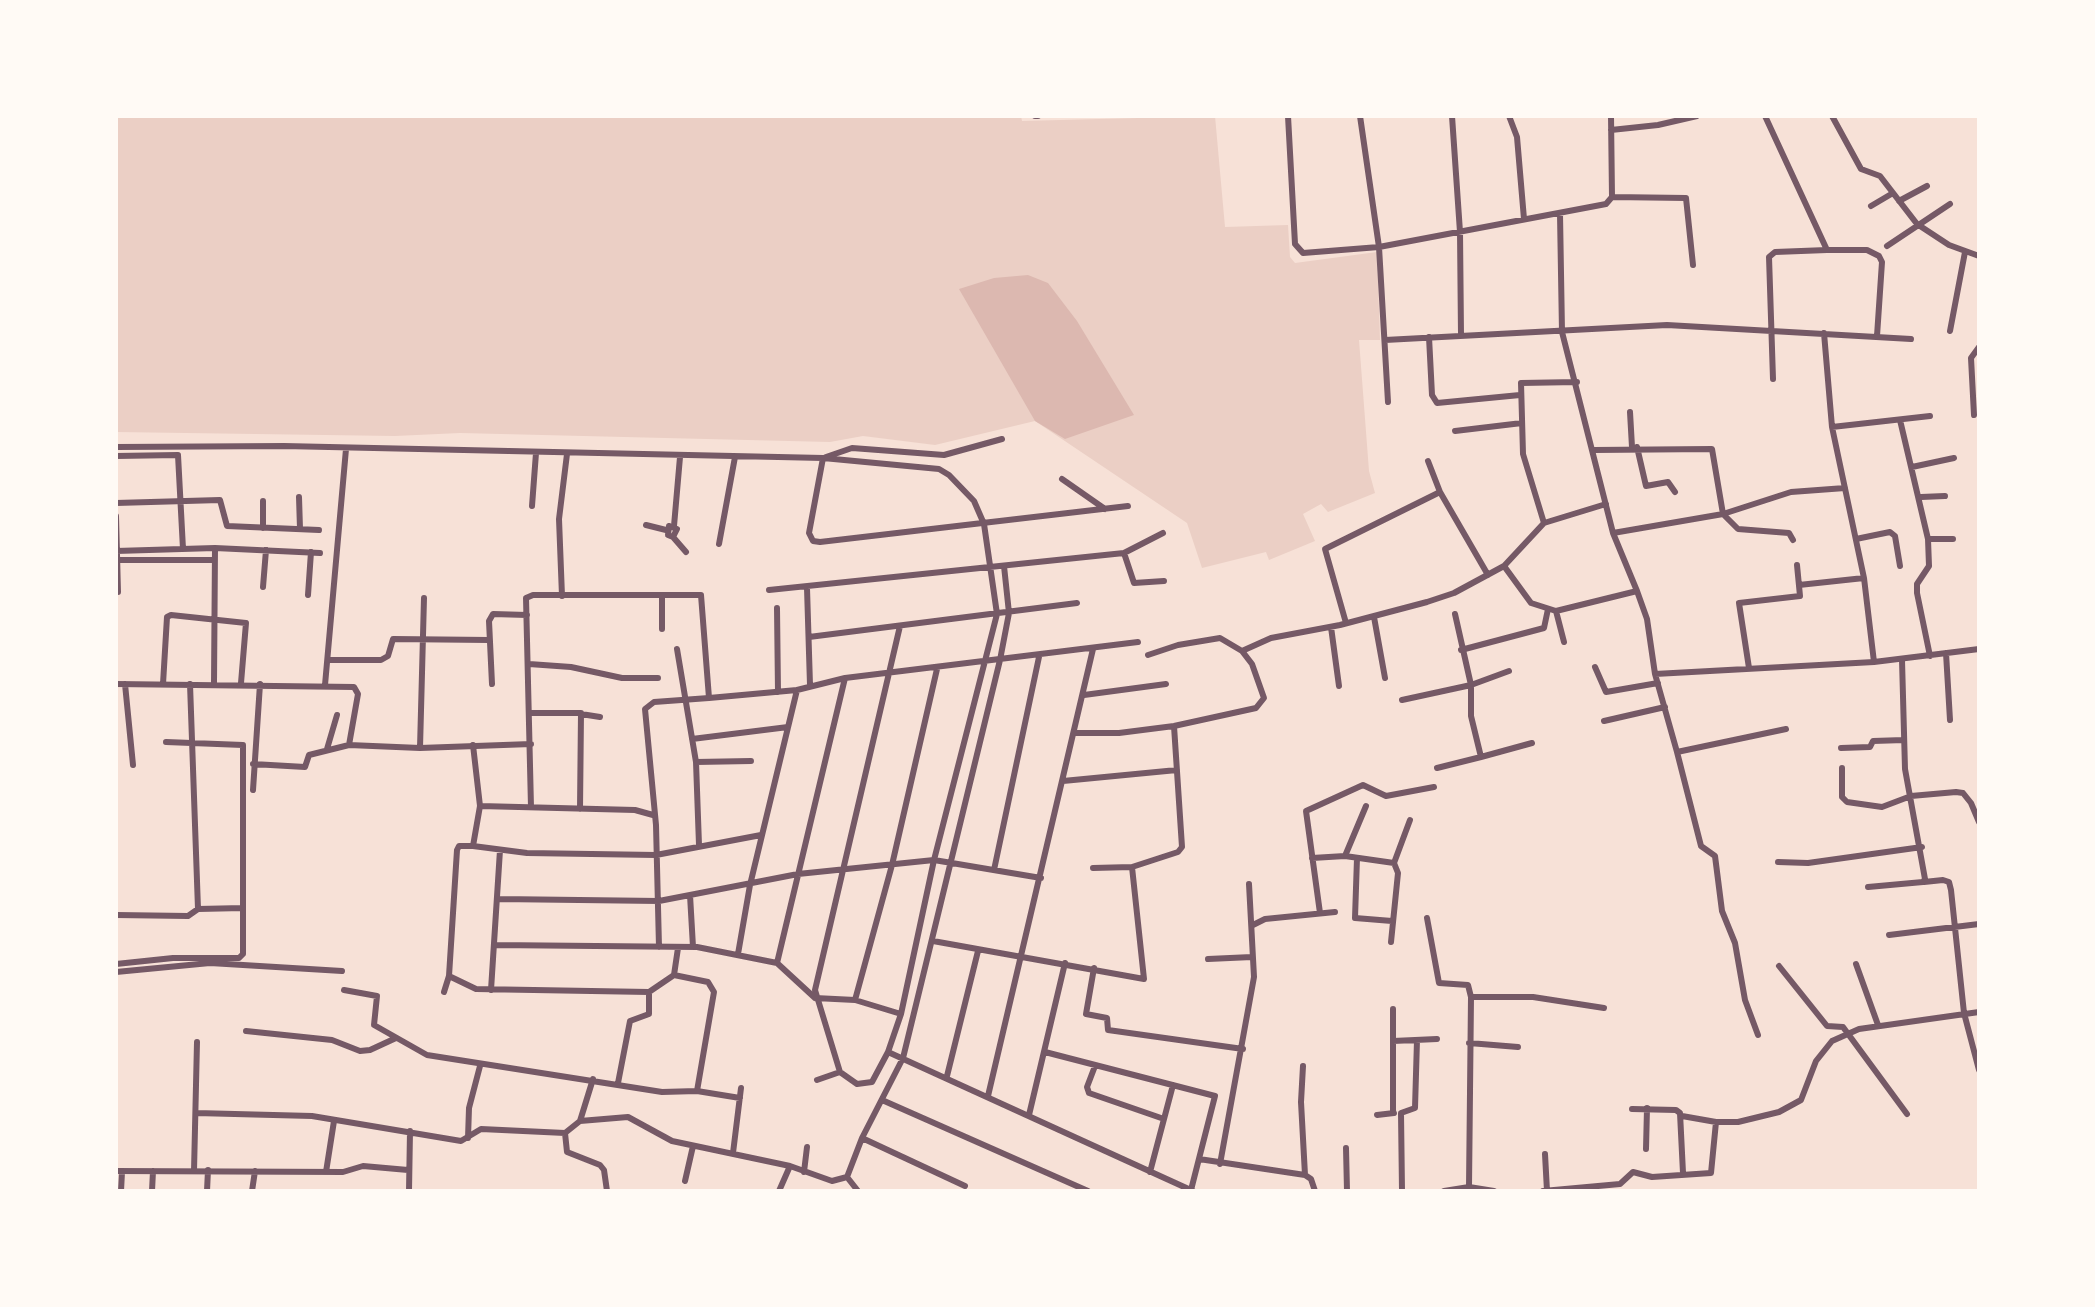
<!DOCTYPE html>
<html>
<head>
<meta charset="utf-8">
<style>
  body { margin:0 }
  #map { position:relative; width:2095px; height:1307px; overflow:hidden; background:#f7e1d7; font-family:"Golos Text",sans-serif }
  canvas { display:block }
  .frame { position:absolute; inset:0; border:118px solid #fffaf5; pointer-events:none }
</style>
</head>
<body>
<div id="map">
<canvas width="2095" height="1307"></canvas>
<div class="frame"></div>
</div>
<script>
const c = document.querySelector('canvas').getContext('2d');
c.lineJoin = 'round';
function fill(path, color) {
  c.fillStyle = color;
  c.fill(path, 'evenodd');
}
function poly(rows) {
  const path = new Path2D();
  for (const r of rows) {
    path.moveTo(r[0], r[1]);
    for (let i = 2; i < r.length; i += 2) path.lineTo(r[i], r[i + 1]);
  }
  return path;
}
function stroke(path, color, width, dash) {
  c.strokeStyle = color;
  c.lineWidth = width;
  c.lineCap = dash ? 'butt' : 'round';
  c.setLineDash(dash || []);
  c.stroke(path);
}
fill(poly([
  [116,116,1021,116,1022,121,1215,116,1225,227,1288,225,1290,257,1295,263,1377,252,1380,340,1359,340,1369,471,1375,493,1328,512,1321,504,1303,514,1315,541,1269,560,1266,552,1202,568,1187,523,1035,421,935,445,863,436,830,442,460,433,395,436,116,432]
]), '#ebcfc5');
fill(poly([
  [1028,275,1048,283,1077,321,1134,415,1065,439,1035,421,959,289,994,278]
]), '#dcb8b0');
stroke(poly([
  [1035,116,1038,116],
  [1288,116,1295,244,1303,253,1379,247,1606,204,1612,197,1611,116],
  [1360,116,1379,247,1388,402],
  [1452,116,1460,232,1461,335],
  [1509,116,1517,137,1524,219],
  [1765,116,1827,250,1775,252,1769,257,1773,379],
  [1832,116,1861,169,1880,176,1917,224,1949,245,1979,256],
  [1611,130,1658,125,1697,116],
  [1612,197,1686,198,1693,265],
  [1899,201,1927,186],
  [1871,206,1893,193],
  [1560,214,1562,332,1613,533,1637,591],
  [1887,246,1950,204],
  [1827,250,1867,250,1879,256,1882,262,1877,336],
  [1950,331,1965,252],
  [1824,333,1832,427,1864,578,1874,662],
  [1429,337,1432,395,1437,403,1520,395],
  [1385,340,1667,325,1911,339],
  [1630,412,1632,447],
  [1974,415,1971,358,1979,347],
  [1900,420,1928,539,1929,566,1917,584,1917,593,1930,656],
  [1832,427,1930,416],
  [1455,431,1522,423],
  [116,447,284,446,823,458,939,469,949,475,974,501,984,524,997,614,934,860,901,1014,888,1052,872,1082,857,1084,840,1072,815,990,900,626],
  [1637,447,1646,486,1668,482,1675,492],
  [1594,450,1712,449,1723,514,1738,529,1789,533,1793,540],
  [116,456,178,455,183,549],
  [826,457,852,448,944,455,1002,439],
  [823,458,809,533,813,541,820,542,1128,506],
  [1428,461,1440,492,1488,575],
  [1912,467,1954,458],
  [1062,479,1105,509],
  [299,497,300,529],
  [1921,497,1945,496],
  [116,503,220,500,227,526,319,530],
  [532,506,536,453],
  [116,516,118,592],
  [1544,523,1523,454,1521,383,1577,382],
  [646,525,666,530],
  [669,526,677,529,673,537,668,535,669,526],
  [674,526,680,457],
  [263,528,263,501],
  [1613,533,1723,514,1791,492,1845,488],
  [673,537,686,552],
  [1856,539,1890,532,1895,536,1900,566],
  [1928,539,1953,539],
  [719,544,735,457],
  [116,551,215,548,320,553],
  [1124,553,1134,583,1164,581],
  [119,560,214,560],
  [1504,566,1544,523,1606,504],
  [1799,585,1864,578],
  [263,587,266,550],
  [807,588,810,685],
  [769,590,1124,553,1163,533],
  [308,595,311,552],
  [562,596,559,519,567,454],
  [662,596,662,629],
  [777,608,778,692],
  [1556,611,1564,642],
  [1374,617,1385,678],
  [1346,623,1325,549,1440,492],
  [1331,627,1339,686],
  [809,637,1077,603],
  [677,649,696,762,699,845],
  [1461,650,1544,628,1548,609],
  [1946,653,1950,720],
  [1148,655,1178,645,1220,638,1242,651],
  [328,660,381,660,388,656,393,639,489,640],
  [529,664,571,667,622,678,658,678],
  [1595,667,1606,692,1658,683],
  [1749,668,1739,603,1800,596,1797,565],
  [1655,674,1677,752,1786,729],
  [116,684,354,687,358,694,349,745],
  [125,684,133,765],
  [163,684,167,617,171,615,246,623,241,683],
  [190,684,198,909],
  [214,684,215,548],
  [492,684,489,621,493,614,527,615],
  [325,685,346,449],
  [797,690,845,678,1138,642],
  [1084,695,1166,684],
  [1402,700,1471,685,1509,671],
  [531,713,581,713,580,809],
  [581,714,600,717],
  [1604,721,1665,707],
  [1075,733,1119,733,1174,726,1256,708,1264,698,1252,664,1242,651,1271,638,1340,625,1427,602,1454,593,1504,566,1531,603,1556,611,1637,591,1647,619,1655,674,1874,662,1979,649],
  [692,739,788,727],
  [420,748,424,598],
  [1841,748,1870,747,1873,741,1904,740],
  [327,749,337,715],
  [1677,752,1701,846,1715,856,1722,911,1735,943,1745,1000,1758,1035],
  [1481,757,1532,743],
  [696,762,751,761],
  [253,764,305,767,309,755,349,745,420,748,531,744],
  [1437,768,1481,757,1471,716,1471,685,1455,614],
  [1842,768,1842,797,1847,802,1882,807,1911,796,1956,792,1963,793,1971,803,1979,822],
  [1063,781,1177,770],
  [253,790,260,684],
  [480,806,635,810,653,815],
  [531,807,526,598,533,595,701,595,709,698,797,690,750,885,738,954],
  [473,846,527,853,656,855,761,835],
  [1345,856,1394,863,1410,820],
  [1312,858,1345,856,1366,806],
  [1357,858,1355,918,1392,921],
  [1778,862,1808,863,1922,847],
  [1093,868,1132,867],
  [994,870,1039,657],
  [1924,882,1943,880,1949,882,1951,890,1964,1013,1979,1070],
  [1868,887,1923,882,1925,879,1905,769,1902,660],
  [690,895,693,947],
  [499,899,659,901,798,874,934,860,1041,878],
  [1320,913,1306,811,1363,785,1386,796,1434,787],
  [116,915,188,916,198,909,243,908],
  [1427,918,1439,983,1468,985,1471,997],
  [1253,925,1265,919,1335,912],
  [1889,935,1979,924],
  [933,941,1144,979,1132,867,1178,852,1182,847,1174,726],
  [1391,942,1398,873,1394,863],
  [494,945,697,947,777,963,815,998],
  [659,947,656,825,645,709,654,702,709,698],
  [1208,959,1252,957],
  [777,963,845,678],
  [116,964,173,958,239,958,243,954,243,745,166,742],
  [1856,964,1878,1025],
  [1779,966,1827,1026,1843,1027,1907,1114],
  [1094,968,1086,1014,1107,1018,1108,1030,1243,1049],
  [116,972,210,963,342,971],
  [674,975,708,982,714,992,697,1091],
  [449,976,476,989,649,992,674,975,678,948],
  [344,990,377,996,374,1025,427,1055,662,1092,697,1091,740,1098],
  [491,990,500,850],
  [444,992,449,976,457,850,459,846,473,846,480,806,473,745],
  [815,998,855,1000,901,1014],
  [855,1000,892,865,937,669],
  [1393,1009,1393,1113],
  [246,1031,332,1040,360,1051,370,1050,396,1038],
  [1393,1041,1437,1039],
  [1469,1043,1518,1047],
  [888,1052,1193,1191],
  [1045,1052,1215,1096,1191,1190],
  [1095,1066,1087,1087,1089,1093,1164,1119],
  [1303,1066,1301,1102,1305,1175],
  [947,1076,978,951],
  [817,1080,840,1072],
  [618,1083,630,1021,649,1014,649,992],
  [988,1096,1093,649],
  [882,1100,1088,1191],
  [1632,1109,1676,1110,1680,1113,1683,1173],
  [196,1113,312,1116,461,1141,481,1129,565,1133,567,1152,600,1165,604,1170,607,1191],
  [1029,1115,1065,963],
  [1377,1115,1394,1113],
  [1682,1116,1716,1122],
  [580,1121,593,1079],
  [565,1133,580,1121,628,1117,672,1141,790,1166,832,1181,847,1177,862,1138,903,1058,1000,660,1009,613,1004,566],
  [468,1138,469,1108,480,1066],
  [862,1138,965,1186],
  [1346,1148,1347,1191],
  [1646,1149,1647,1108],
  [733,1153,741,1088],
  [1545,1154,1547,1191],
  [1199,1159,1305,1175,1311,1179,1315,1191],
  [1220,1164,1254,977,1249,884],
  [116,1171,343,1172,363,1166,408,1170],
  [194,1171,197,1042],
  [326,1172,334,1121],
  [804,1172,807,1147],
  [1150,1172,1173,1085],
  [847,1177,858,1191],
  [685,1181,693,1146],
  [1469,1187,1471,997,1533,997,1604,1008],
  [121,1191,122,1172],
  [152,1191,153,1171],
  [207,1191,208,1170],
  [252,1191,255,1171],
  [409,1191,410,1131],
  [779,1191,790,1166],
  [1402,1191,1401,1113,1415,1108,1417,1040],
  [1444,1191,1469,1187,1494,1191],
  [1543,1191,1620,1184,1633,1172,1652,1177,1711,1173,1716,1122,1738,1122,1779,1112,1801,1100,1816,1061,1832,1041,1859,1029,1979,1012]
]), '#755966', 6);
</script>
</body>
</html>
